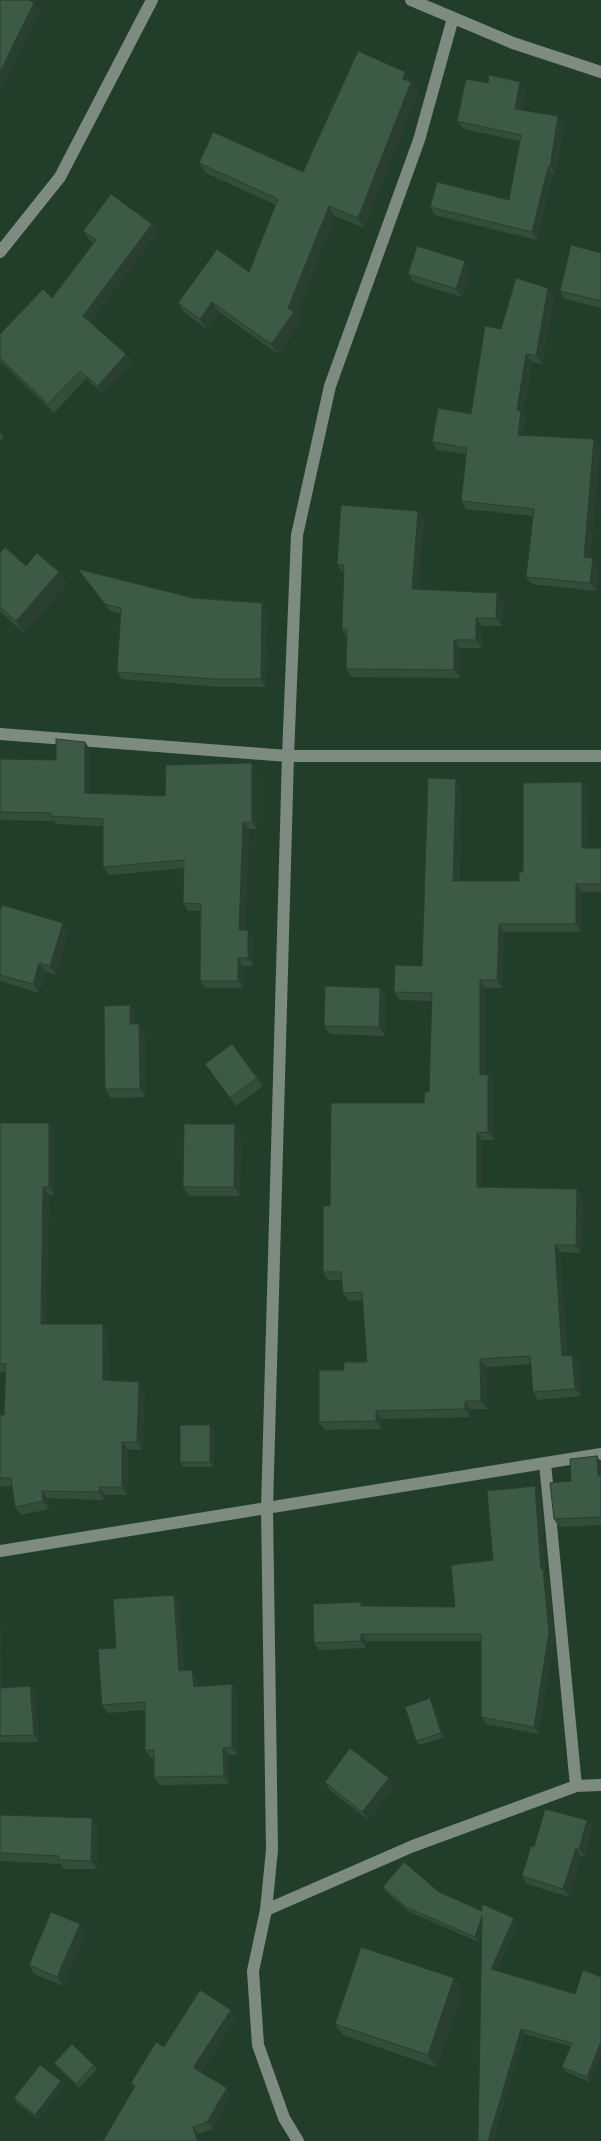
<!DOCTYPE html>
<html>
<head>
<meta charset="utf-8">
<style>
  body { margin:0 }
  canvas { display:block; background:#223e2b }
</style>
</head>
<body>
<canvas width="601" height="2141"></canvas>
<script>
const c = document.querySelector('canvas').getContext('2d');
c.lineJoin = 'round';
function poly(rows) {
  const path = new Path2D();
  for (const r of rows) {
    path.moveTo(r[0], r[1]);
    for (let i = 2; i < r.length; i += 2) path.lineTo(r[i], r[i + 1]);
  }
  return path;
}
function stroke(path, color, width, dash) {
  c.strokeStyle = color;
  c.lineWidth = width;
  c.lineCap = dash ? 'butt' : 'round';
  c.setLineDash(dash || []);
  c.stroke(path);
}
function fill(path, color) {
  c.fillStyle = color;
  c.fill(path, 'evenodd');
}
stroke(poly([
  [411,0,513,43,601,72],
  [0,252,60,177,152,0],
  [0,734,288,756,601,756],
  [545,1463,576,1786],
  [0,1551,601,1454],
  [266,1910,413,1846,576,1786,601,1785],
  [298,2141,284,2118,258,2045,253,1971,266,1910,272,1850,267,1508,288,756,297,535,330,386,419,140,453,18]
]), '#7d8b81', 12);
fill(poly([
  [412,81,412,83,418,92,364,228,335,216,296,315,301,321,278,354,219,312,207,329,185,313,178,303,249,272,276,205,206,173,199,163,303,172],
  [488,83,526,90,521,110,564,124,555,175,553,174,537,240,435,215,430,207,509,200,520,141,463,129,457,121],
  [152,224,158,232,90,322,126,354,132,362,104,394,86,379,54,413,0,361,0,334,52,298,94,243,89,239,83,231],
  [601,253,601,308,565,299,560,291],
  [471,269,462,297,414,282,408,274],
  [554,296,542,364,532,362,523,414,526,418,524,435,600,447,590,558,598,566,596,591,532,584,526,577,533,516,466,509,461,501,466,454,437,450,432,442,471,414,501,329],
  [0,432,4,437,0,441],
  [424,518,418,590,503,601,502,626,482,626,482,648,460,648,460,678,352,677,346,669,347,637,342,629,344,572,342,572,337,564],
  [0,553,26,566,67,584,24,633,0,612],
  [78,569,193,598,262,603,267,610,266,687,219,687,122,679,117,672,121,614,110,611],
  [90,749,90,793,165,796,257,771,257,829,249,829,245,930,248,930,253,938,253,966,243,966,243,988,205,988,200,981,200,911,188,911,183,903,184,868,109,875,103,867,103,826,56,824,54,821,0,820,0,759,56,760],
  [461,787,459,881,519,881,523,872,587,790,588,848,601,848,601,892,582,892,581,932,504,932,502,988,485,988,485,1074,488,1074,494,1082,494,1140,482,1140,482,1187,583,1197,581,1253,560,1252,567,1356,578,1363,581,1396,538,1400,533,1392,531,1364,486,1367,487,1409,470,1409,470,1417,382,1419,382,1429,325,1430,319,1422,344,1370,367,1362,363,1300,349,1301,343,1293,342,1280,328,1280,323,1272,330,1206,424,1103,429,1092,432,1001,400,1000,394,992,422,966],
  [0,911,68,932,56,975,45,971,39,993,0,981],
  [380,988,386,996,385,1036,330,1034,324,1026],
  [135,1013,135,1024,145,1032,146,1097,111,1098,105,1089],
  [232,1044,263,1086,236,1106,205,1064],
  [0,1123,49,1123,54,1130,54,1195,49,1195,46,1324,103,1324,108,1332,109,1381,145,1389,142,1450,128,1449,127,1495,105,1495,104,1500,47,1498,49,1509,21,1515,15,1507,12,1486,0,1486,0,1415,4,1415,6,1372,0,1372],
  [235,1124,241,1132,240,1196,189,1196,183,1187],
  [214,1429,213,1467,183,1467,180,1462],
  [601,1462,601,1525,559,1527,554,1519,571,1481],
  [535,1486,540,1493,545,1573,548,1576,554,1639,539,1734,486,1724,481,1717,481,1641,366,1641,366,1648,319,1650,314,1643,361,1602,363,1606,455,1607,493,1560],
  [179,1603,184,1671,197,1678,198,1686,232,1684,237,1692,237,1755,229,1755,229,1784,160,1785,154,1777,154,1758,151,1758,145,1750,145,1710,108,1713,102,1705,116,1648],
  [0,1615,2,1688,30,1686,35,1692,39,1742,0,1742],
  [433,1703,444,1737,419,1745,416,1741],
  [325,1782,394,1787,368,1820,330,1790],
  [0,1815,92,1818,98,1826,97,1869,64,1869,61,1864,0,1861],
  [587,1820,592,1828,585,1857,581,1856,569,1897,527,1884,522,1876],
  [383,1887,439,1892,482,1911,517,1923,496,1971,575,1994,601,1977,601,2055,590,2082,566,2072,562,2067,570,2046,524,2034,493,2141,482,1932,479,1942,410,1912,386,1892],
  [80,1924,86,1933,63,1986,34,1974,29,1965],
  [454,1978,462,1990,436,2067,343,2035,335,2024],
  [231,2010,236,2018,201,2072,232,2095,212,2129,198,2134,134,2088,131,2083,164,2047],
  [54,2063,94,2065,97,2069,79,2088,57,2067],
  [64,2085,38,2119,17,2103,14,2098]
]), '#344d3b');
fill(poly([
  [34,3,41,12,0,94,0,72],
  [405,72,418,92,364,228,358,218],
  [520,82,526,90,520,117,515,109],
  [558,116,564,124,555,175,550,167],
  [548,167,553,174,537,240,532,232],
  [329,206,335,216,296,315,301,321,278,354,271,344,288,308],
  [152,224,158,232,89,324,83,316],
  [465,261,471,269,462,297,456,289],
  [548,288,554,296,542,364,536,356],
  [212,302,219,312,207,329,200,319],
  [126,354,132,362,104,394,98,386],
  [526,354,532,362,523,414,526,418,524,443,518,435,517,410],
  [594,439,600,447,589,565,584,557],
  [418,511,424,518,418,597,412,589],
  [593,558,598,566,596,591,590,583],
  [59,572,67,584,24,633,16,621],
  [497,593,503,601,502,626,496,618],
  [262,603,267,610,266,687,261,679],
  [476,618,482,626,482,648,476,640],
  [454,640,460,648,460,678,454,670],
  [85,742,90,749,90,800,85,793],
  [252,763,257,771,257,829,252,822],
  [456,779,461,787,458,889,453,881],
  [582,782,587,790,588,856,582,848],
  [243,822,249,829,245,938,239,930],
  [576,884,582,892,581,932,576,924],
  [63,923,68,932,56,975,50,966],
  [499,924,504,932,502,988,497,980],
  [248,930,253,938,253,966,248,958],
  [238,958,243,966,243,988,238,981],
  [39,963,45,971,39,993,33,984],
  [480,980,485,988,485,1083,480,1075],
  [380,988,386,996,385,1036,379,1027],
  [130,1005,135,1013,135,1032,130,1024],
  [139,1024,145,1032,146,1097,140,1089],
  [488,1074,494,1082,494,1140,488,1132],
  [49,1123,54,1130,54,1195,49,1187],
  [235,1124,241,1132,240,1196,234,1187],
  [477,1133,482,1140,482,1195,477,1187],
  [43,1187,49,1195,46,1332,41,1324],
  [577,1189,583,1197,581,1253,576,1245],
  [555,1245,560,1252,567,1364,562,1356],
  [103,1324,108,1332,109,1388,103,1380],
  [572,1355,578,1363,581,1396,575,1389],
  [480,1359,486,1367,487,1409,481,1401],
  [139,1382,145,1389,142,1450,137,1442],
  [465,1401,470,1409,470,1417,465,1409],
  [376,1411,382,1419,382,1429,376,1421],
  [210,1425,214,1429,213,1467,210,1462],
  [122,1442,128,1449,127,1495,122,1487],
  [597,1456,601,1462,601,1480,598,1476],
  [535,1486,540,1493,545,1573,548,1576,554,1639,539,1734,534,1727,541,1569],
  [99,1487,105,1495,104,1500,99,1492],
  [42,1491,47,1498,49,1509,43,1501],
  [174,1595,179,1603,185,1679,179,1671],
  [0,1615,2,1695,0,1692],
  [361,1634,366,1641,366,1648,361,1641],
  [192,1670,197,1678,199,1695,194,1687],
  [232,1684,237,1692,237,1755,232,1747],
  [30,1686,35,1692,39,1742,34,1735],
  [430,1698,433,1703,444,1737,441,1733],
  [223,1748,229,1755,229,1784,224,1776],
  [389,1778,394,1787,368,1820,362,1812],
  [92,1818,98,1826,97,1869,91,1861],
  [587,1820,592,1828,585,1857,579,1849],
  [576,1848,581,1856,569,1897,563,1889],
  [482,1916,486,1921,479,1942,475,1937],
  [514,1918,517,1923,494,1974,491,1969],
  [80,1924,86,1933,63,1986,57,1977],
  [454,1978,462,1990,436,2067,428,2055],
  [231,2010,236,2018,199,2074,195,2069,194,2066],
  [521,2029,524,2034,493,2141,488,2141],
  [600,2044,601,2045,601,2055,590,2082,587,2077],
  [61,2081,64,2085,38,2119,35,2115],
  [227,2088,232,2095,212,2129,207,2122],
  [193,2127,198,2134,200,2141,197,2141]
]), '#2a3f30');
const building = poly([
  [0,0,29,0,34,3,0,72,0,0],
  [358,51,405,72,403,79,411,82,358,218,329,206,288,308,294,312,271,344,212,302,200,319,178,303,217,249,249,272,278,199,199,163,213,132,303,172,358,51],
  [489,75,520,82,515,109,558,116,550,167,548,167,532,232,430,207,437,182,509,200,521,135,457,121,466,79,488,83,489,75],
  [111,194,152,224,83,316,126,354,98,386,80,371,48,404,0,358,0,334,43,289,52,298,96,240,83,231,111,194],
  [571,245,601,253,601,301,560,291,571,245],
  [417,246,465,261,456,289,408,274,417,246],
  [516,278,548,288,536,356,526,354,517,410,521,411,518,435,594,439,584,557,593,558,590,583,526,577,534,509,461,501,467,448,432,442,438,408,471,414,485,326,501,329,516,278],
  [341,505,418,511,412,589,497,593,496,618,476,618,476,640,454,640,454,670,346,669,347,630,342,629,344,565,337,564,341,505],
  [5,547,26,566,37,553,59,572,16,621,0,607,0,553,5,547],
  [78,569,193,598,262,603,261,679,214,679,117,672,121,608,105,604,78,569],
  [56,739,85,742,85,793,165,796,166,765,252,763,252,822,243,822,239,930,248,930,248,958,238,958,238,981,200,981,201,904,183,903,184,860,103,867,103,819,51,816,51,813,0,812,0,759,56,760,56,739],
  [428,778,456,779,453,881,519,881,519,872,523,872,523,783,582,782,582,848,601,848,601,884,576,884,576,924,499,924,497,980,480,980,480,1075,488,1074,488,1132,477,1133,477,1187,577,1189,576,1245,555,1245,562,1356,572,1355,575,1389,533,1392,530,1356,480,1359,481,1401,465,1401,465,1409,376,1411,376,1421,319,1422,319,1370,344,1370,344,1362,367,1362,362,1292,343,1293,341,1272,323,1272,323,1206,330,1206,331,1103,424,1103,425,1092,429,1092,432,993,394,992,395,965,422,966,428,778],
  [2,905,63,923,50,966,39,963,33,984,0,975,0,911,2,905],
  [325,986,380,988,379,1027,324,1026,325,986],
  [130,1005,130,1024,139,1024,140,1089,105,1089,104,1006,130,1005],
  [232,1044,257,1078,230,1098,205,1064,232,1044],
  [0,1123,49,1123,49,1187,43,1187,41,1324,103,1324,103,1380,139,1382,137,1442,122,1442,122,1487,99,1487,99,1492,42,1491,43,1501,15,1507,11,1478,0,1478,0,1415,4,1415,6,1364,0,1364,0,1123],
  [184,1124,235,1124,234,1187,183,1187,184,1124],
  [180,1425,210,1425,210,1462,180,1462,180,1425],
  [597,1456,598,1476,601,1475,601,1517,554,1519,550,1483,571,1481,570,1459,597,1456],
  [535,1486,541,1569,543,1569,549,1632,534,1727,481,1717,481,1634,361,1634,361,1641,314,1643,313,1604,361,1602,361,1606,455,1607,451,1565,493,1560,487,1491,535,1486],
  [174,1595,179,1671,192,1670,194,1687,232,1684,232,1747,223,1748,224,1776,154,1777,154,1750,145,1750,145,1702,102,1705,98,1649,116,1648,113,1599,174,1595],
  [30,1686,34,1735,0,1736,0,1688,30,1686],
  [430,1698,441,1733,416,1741,405,1707,430,1698],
  [350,1748,389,1778,362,1812,325,1782,350,1748],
  [545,1809,587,1820,579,1849,576,1848,563,1889,522,1876,531,1846,534,1847,545,1809],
  [0,1815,92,1818,91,1861,58,1860,59,1856,0,1853,0,1815],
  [404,1862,439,1892,482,1911,482,1904,514,1918,491,1969,575,1994,583,1970,601,1977,601,2044,600,2044,587,2077,562,2067,572,2043,521,2029,488,2141,478,2141,482,1916,475,1937,406,1907,383,1887,404,1862],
  [51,1912,80,1924,57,1977,29,1965,51,1912],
  [361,1947,454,1978,428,2055,335,2024,361,1947],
  [200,1990,231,2010,194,2066,195,2069,227,2088,207,2122,193,2127,197,2140,197,2141,103,2141,135,2086,131,2083,156,2042,164,2047,200,1990],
  [72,2044,94,2065,76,2084,54,2063,72,2044],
  [40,2065,61,2081,35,2115,14,2098,40,2065]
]);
fill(building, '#3c5a45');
stroke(building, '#2a3f30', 1);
</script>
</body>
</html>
